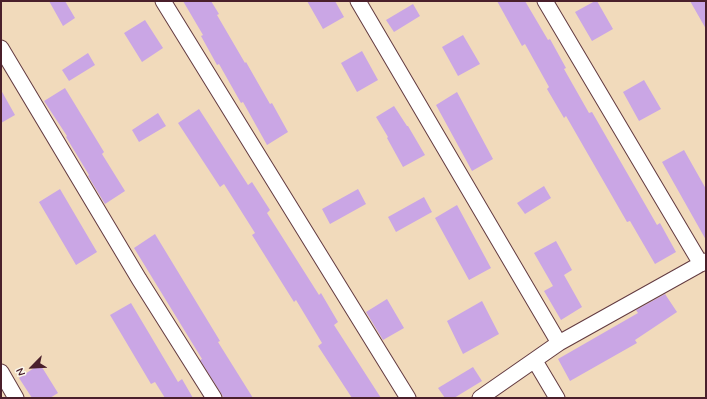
<!DOCTYPE html>
<html>
<head>
<meta charset="utf-8">
<style>
  body { margin:0 }
  #map { position:relative; width:707px; height:399px; overflow:hidden; background:#f1dabb; font-family:Mynerve,sans-serif }
  canvas { display:block }
  .frame { position:absolute; inset:0; border:2px solid #4a1f2b; pointer-events:none }
  .north { position:absolute; left:12px; top:347px; width:40px; height:40px; -webkit-text-stroke:3px #fbf7ec; paint-order:stroke; rotate:246deg; font-size:11px; font-weight:700; line-height:16px; text-align:center; color:#4a1f2b }
  .north::after { content:''; display:block; margin:auto; width:14px; height:18px; background:#4a1f2b; clip-path:polygon(50% 0,100% 100%,50% 72%,0 100%) }
</style>
</head>
<body>
<div id="map">
<canvas width="707" height="399"></canvas>
<div class="frame"></div>
<div class="north">N</div>
</div>
<script>
const c = document.querySelector('canvas').getContext('2d');
c.lineJoin = 'round';
function fill(path, color) {
  c.fillStyle = color;
  c.fill(path, 'evenodd');
}
function poly(rows) {
  const path = new Path2D();
  for (const r of rows) {
    path.moveTo(r[0], r[1]);
    for (let i = 2; i < r.length; i += 2) path.lineTo(r[i], r[i + 1]);
  }
  return path;
}
function stroke(path, color, width, dash) {
  c.strokeStyle = color;
  c.lineWidth = width;
  c.lineCap = dash ? 'butt' : 'round';
  c.setLineDash(dash || []);
  c.stroke(path);
}
fill(poly([
  [49,1,65,1,75,18,63,26],
  [183,1,211,1,219,14,217,15,245,63,246,62,270,104,272,103,288,132,267,145,243,102,241,103,219,64,217,65,201,36,203,35],
  [307,1,335,1,344,17,323,29],
  [497,1,525,1,548,40,550,39,566,68,564,69,589,113,592,112,657,225,660,223,676,252,655,264,630,221,627,222,566,116,564,118,547,89,549,87,525,44,522,46],
  [595,1,597,1,613,29,592,41,575,12],
  [690,1,706,1,706,29],
  [413,4,420,16,394,32,386,20],
  [145,20,163,48,142,62,124,33],
  [463,35,480,64,458,76,442,47],
  [362,51,378,80,357,92,341,63],
  [88,53,95,65,69,81,62,70],
  [644,80,661,109,639,121,623,92],
  [65,88,104,152,102,154,125,191,105,204,88,176,89,175,66,137,67,136,44,101],
  [1,90,15,115,1,123],
  [457,92,493,159,472,171,436,105],
  [394,106,407,126,408,126,425,155,403,167,387,138,388,137,376,117],
  [199,109,248,185,252,182,270,210,267,213,319,295,321,293,338,322,334,325,381,398,352,398,318,346,322,343,296,300,294,302,252,235,255,233,224,184,220,187,178,123],
  [158,113,166,126,139,142,132,130],
  [684,150,706,189,706,240,662,162],
  [544,186,551,198,525,214,517,203],
  [60,189,97,252,76,265,39,202],
  [358,189,366,204,330,224,322,209],
  [424,197,432,212,396,232,388,217],
  [457,205,491,268,469,280,435,218],
  [155,234,220,341,218,342,253,398,224,398,200,360,202,359,134,248],
  [556,241,572,270,564,275,582,307,561,320,544,291,553,286,534,253],
  [665,294,677,312,635,340,637,343,570,381,558,359,638,313,636,310],
  [387,299,404,328,383,340,366,312],
  [482,301,499,334,463,354,447,321],
  [131,303,178,382,182,379,193,398,165,398,155,382,151,384,110,315],
  [40,364,58,393,50,398,32,398,19,378],
  [473,367,482,381,454,398,445,398,438,388]
]), '#caa6e5');
const minor = poly([
  [163,1,408,398],
  [358,1,559,343],
  [545,1,701,264],
  [1,48,139,279,214,398],
  [535,361,557,398],
  [1,372,16,398],
  [480,398,559,343,706,261]
]);
stroke(minor, '#633b41', 17);
stroke(minor, '#fff', 15);
</script>
</body>
</html>
